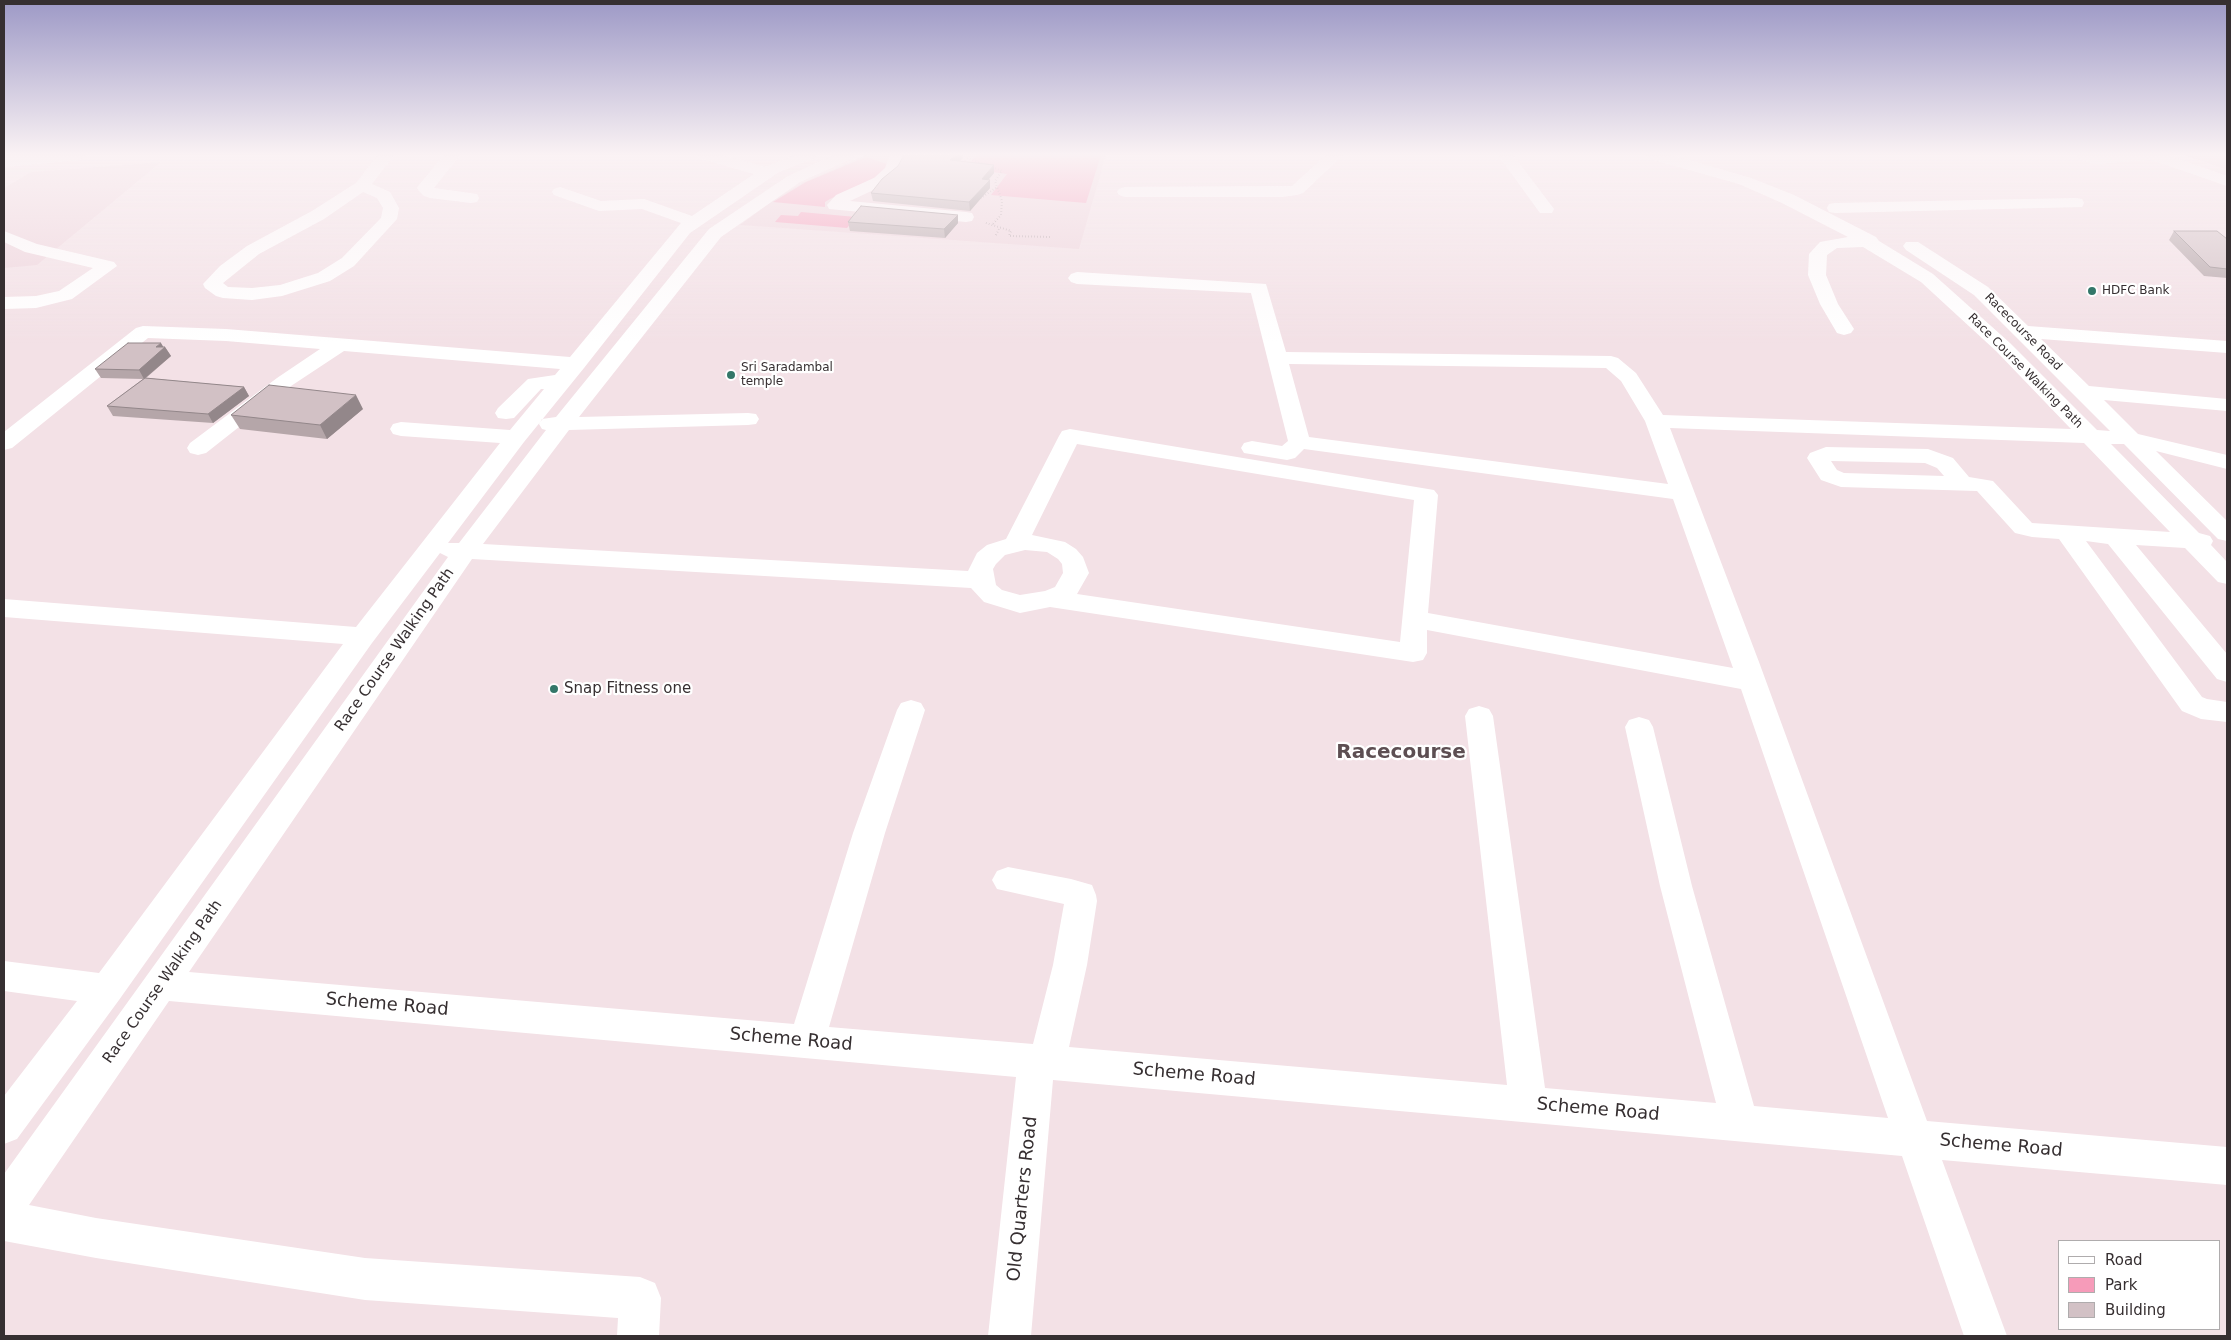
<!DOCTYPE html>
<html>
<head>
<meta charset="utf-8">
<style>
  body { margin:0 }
  #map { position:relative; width:2231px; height:1340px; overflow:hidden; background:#f3e1e6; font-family:"DejaVu Sans",sans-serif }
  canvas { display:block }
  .frame { position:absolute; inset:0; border:5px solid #362f31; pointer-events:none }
  .legend { position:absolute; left:2058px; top:1240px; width:162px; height:90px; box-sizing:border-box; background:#fff; border:1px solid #afacad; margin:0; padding:6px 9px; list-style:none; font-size:15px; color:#362f31 }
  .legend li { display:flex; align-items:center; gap:10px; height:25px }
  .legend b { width:25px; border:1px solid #afacad }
</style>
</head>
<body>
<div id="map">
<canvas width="2231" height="1340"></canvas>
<div class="frame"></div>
<ul class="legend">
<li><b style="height:6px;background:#fff"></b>Road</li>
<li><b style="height:14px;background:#f69bb9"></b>Park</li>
<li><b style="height:14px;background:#d2c1c5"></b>Building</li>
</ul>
</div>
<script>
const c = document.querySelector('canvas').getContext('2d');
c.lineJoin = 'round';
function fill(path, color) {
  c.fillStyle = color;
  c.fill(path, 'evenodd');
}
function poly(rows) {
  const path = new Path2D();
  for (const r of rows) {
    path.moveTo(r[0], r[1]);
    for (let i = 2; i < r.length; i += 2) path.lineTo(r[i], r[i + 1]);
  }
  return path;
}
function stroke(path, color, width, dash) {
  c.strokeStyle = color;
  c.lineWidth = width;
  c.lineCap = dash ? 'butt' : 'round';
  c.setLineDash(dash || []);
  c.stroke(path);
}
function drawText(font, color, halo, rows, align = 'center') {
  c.font = font + ' "DejaVu Sans",sans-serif';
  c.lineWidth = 4.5;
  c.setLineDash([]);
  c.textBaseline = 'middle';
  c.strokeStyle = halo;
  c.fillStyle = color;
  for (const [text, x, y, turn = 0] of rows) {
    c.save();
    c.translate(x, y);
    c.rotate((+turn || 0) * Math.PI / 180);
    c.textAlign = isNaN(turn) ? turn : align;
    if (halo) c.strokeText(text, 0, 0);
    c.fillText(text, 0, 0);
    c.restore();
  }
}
fill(poly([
  [866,155,1106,155,1079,249,740,225,772,201,804,182],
  [2185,155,2227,155,2227,170],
  [161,162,37,265,4,268,4,188,31,172]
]), '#eed4dc');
fill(poly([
  [977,155,1101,155,1086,203,991,195,1007,174,964,168],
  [866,157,887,164,887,167,880,175,830,199,825,202,825,207,773,202,806,182],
  [801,212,856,217,847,228,775,222,781,215,798,216]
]), '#f69bb9');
stroke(poly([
  [967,158,1002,171,995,181,1002,201,1001,215,992,225],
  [963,163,970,155],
  [978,200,997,187],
  [986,223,1011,231,1009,236,1051,237],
  [996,235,1000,227]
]), '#8f8386', 2, [0.5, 2.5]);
fill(poly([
  [24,155,86,155,79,160,4,167,4,157,24,155],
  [378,155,394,155,372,184,390,192,399,208,397,219,354,266,330,281,282,296,252,300,223,298,216,296,205,288,203,284,220,266,247,246,312,211,356,183,378,155],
  [363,192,377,198,383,208,381,218,342,258,318,273,280,285,252,288,228,287,223,283,259,254,324,219,363,192],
  [444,155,460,155,434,188,477,194,479,198,477,202,471,203,430,198,424,196,419,191,417,188,419,185,444,155],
  [697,155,723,155,765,167,795,155,817,155,815,158,779,172,690,233,584,368,524,442,448,543,459,543,546,430,542,429,539,424,542,419,556,417,709,229,788,176,834,155,855,155,853,158,800,182,721,237,579,417,748,413,756,414,759,419,756,424,748,425,569,430,483,544,968,571,977,553,987,545,1006,539,1059,436,1062,431,1070,429,1434,490,1438,495,1428,613,1733,668,1673,499,1304,449,1295,458,1287,460,1244,453,1241,448,1244,443,1252,441,1282,446,1288,441,1251,293,1077,284,1071,282,1068,278,1071,274,1077,272,1266,284,1286,352,1611,356,1618,358,1636,373,1663,415,2071,429,1996,351,1921,282,1863,247,1837,248,1827,255,1826,275,1838,304,1854,329,1851,333,1844,335,1837,333,1820,304,1808,275,1809,254,1820,242,1848,237,1782,203,1739,184,1647,158,1645,155,1671,155,1751,178,1794,195,1876,237,1879,241,1933,274,2010,343,2097,430,2110,431,1974,295,1906,250,1903,246,1906,242,1918,242,1988,287,2028,326,2227,341,2227,353,2041,339,2089,386,2227,399,2227,411,2104,400,2138,434,2227,455,2227,469,2156,451,2227,521,2227,541,2218,539,2124,444,2111,444,2199,533,2210,536,2213,541,2211,545,2227,562,2227,584,2218,582,2185,548,2136,545,2227,654,2227,682,2217,679,2108,544,2086,541,2202,697,2207,699,2227,702,2227,722,2201,719,2182,711,2059,539,2032,537,2015,533,1977,491,1841,487,1821,480,1807,458,1810,453,1826,447,1928,449,1953,458,1969,477,1993,481,2032,523,2170,532,2084,443,1670,428,1759,662,1927,1121,2227,1147,2227,1185,1942,1160,2007,1336,1964,1336,1902,1156,1053,1080,1031,1336,988,1336,1016,1077,169,1001,29,1205,96,1218,365,1258,640,1277,655,1283,661,1298,659,1336,617,1336,618,1318,365,1300,96,1258,4,1241,4,1174,448,557,440,553,372,643,119,1000,17,1139,4,1144,4,1096,77,1001,4,991,4,961,99,973,343,644,4,617,4,599,356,627,500,443,401,436,393,434,390,429,393,424,401,422,510,430,544,389,541,389,514,418,506,419,498,418,495,413,498,408,528,379,555,375,560,369,344,351,291,386,206,453,198,455,190,453,187,448,190,443,277,378,320,349,226,341,148,338,12,448,4,450,4,432,136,328,143,326,226,329,570,357,681,223,642,209,599,211,554,195,552,192,554,189,560,187,601,201,644,199,692,216,754,174,699,158,697,155],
  [1289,364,1606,368,1621,381,1645,421,1668,484,1309,437,1289,364],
  [1077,444,1414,500,1400,642,1077,594,1089,573,1083,557,1076,549,1065,542,1032,535,1077,444],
  [1831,461,1925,463,1937,468,1944,476,1844,473,1837,470,1831,461],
  [1025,550,1047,552,1058,559,1062,564,1063,573,1055,587,1045,591,1020,595,1002,590,996,585,993,569,996,564,1005,555,1025,550],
  [472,559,971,588,984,602,1020,613,1050,607,1413,662,1423,660,1427,653,1427,630,1741,689,1888,1118,1754,1106,1692,886,1653,727,1649,720,1639,717,1629,720,1625,727,1660,886,1716,1103,1545,1088,1493,716,1489,709,1479,706,1469,709,1465,716,1507,1085,1069,1047,1087,965,1097,901,1096,895,1092,885,1071,879,1008,867,997,871,992,880,997,889,1064,904,1053,965,1033,1044,829,1027,885,833,925,710,921,703,911,700,901,703,897,710,853,833,794,1024,189,972,472,559],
  [890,155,906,155,898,173,886,184,850,201,966,212,972,213,974,217,972,221,966,222,829,209,827,205,836,195,874,178,885,168,890,155],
  [1326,155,1343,155,1303,193,1297,195,1282,197,1125,197,1119,195,1117,192,1119,189,1125,187,1292,186,1326,155],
  [1498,155,1513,155,1554,209,1552,213,1540,213,1498,155],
  [2076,155,2153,155,2146,160,2093,164,2078,158,2076,155],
  [2076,198,2082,199,2084,203,2082,207,1835,213,1829,212,1827,208,1829,204,1835,203,2076,198],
  [4,231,37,244,114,262,117,266,72,299,36,308,4,309,4,297,36,296,59,291,93,268,25,252,4,242,4,231]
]), '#fff');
fill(poly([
  [2144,155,2167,155,2227,176,2227,186,2146,158,2144,155]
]), '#fff');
fill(poly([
  [6,155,25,155,4,168,4,157,6,155]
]), '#fff');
fill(poly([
  [963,158,960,161,994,173,989,179,990,180,990,188,970,211,873,201,871,193,898,166],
  [848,222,958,223,945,238,850,231],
  [2174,231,2227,239,2227,278,2204,276,2169,240],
  [163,347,165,347,171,356,146,378,244,387,249,396,213,423,113,416,107,406,143,379,101,378,95,369],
  [363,409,327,439,240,429,231,415]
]), '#b5a6a9');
fill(poly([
  [956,155,963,155,963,158,951,168,950,160],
  [994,165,994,173,982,187,982,179],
  [990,180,990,188,970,211,969,202],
  [958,215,958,223,945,238,944,229],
  [161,343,164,348,165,347,171,356,144,379,139,370,156,347],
  [244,387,249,396,213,423,208,414],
  [356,395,363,409,327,439,320,425]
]), '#93878a');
const building = poly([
  [904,155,956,155,950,160,994,165,982,179,990,180,969,202,871,193,882,179,898,166,904,155],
  [861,206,958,215,944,229,848,222,861,206],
  [2174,231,2217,231,2227,239,2227,269,2210,267,2174,231],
  [128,343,161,343,156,347,165,347,139,370,95,369,128,343],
  [145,378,244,387,208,414,107,406,145,378],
  [269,385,356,395,320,425,231,415,269,385]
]);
fill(building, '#d2c1c5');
stroke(building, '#93878a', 1);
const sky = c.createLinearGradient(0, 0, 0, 343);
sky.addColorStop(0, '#9d99c6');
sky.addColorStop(0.45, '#faf2f4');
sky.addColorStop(1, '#faf2f400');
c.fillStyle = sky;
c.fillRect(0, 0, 2231, 343);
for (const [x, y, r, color] of [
  [2092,291,5,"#337769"],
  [731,375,5,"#337769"],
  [554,689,5,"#337769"]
]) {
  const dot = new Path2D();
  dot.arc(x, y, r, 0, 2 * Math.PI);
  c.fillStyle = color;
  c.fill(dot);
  stroke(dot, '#fff', 2);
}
drawText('12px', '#362f31', '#fff', [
  ["HDFC Bank",2102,291],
  ["Sri Saradambal",741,368],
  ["temple",741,382]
], 'left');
drawText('12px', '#362f31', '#fff', [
  ["Racecourse Road",2023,332,45],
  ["Race Course Walking Path",2025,371,45]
]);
drawText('15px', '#362f31', '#fff', [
  ["Race Course Walking Path",395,650,-55],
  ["Race Course Walking Path",163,982,-55]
]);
drawText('15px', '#362f31', '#fff', [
  ["Snap Fitness one",564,689]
], 'left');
drawText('18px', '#362f31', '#fff', [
  ["Scheme Road",387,1005,5],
  ["Scheme Road",791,1040,5],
  ["Scheme Road",1194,1075,5],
  ["Scheme Road",1598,1110,5],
  ["Scheme Road",2001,1146,5],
  ["Old Quarters Road",1023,1199,-84]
]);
drawText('bold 20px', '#5d4e52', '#fff', [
  ["Racecourse",1401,753]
]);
</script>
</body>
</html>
